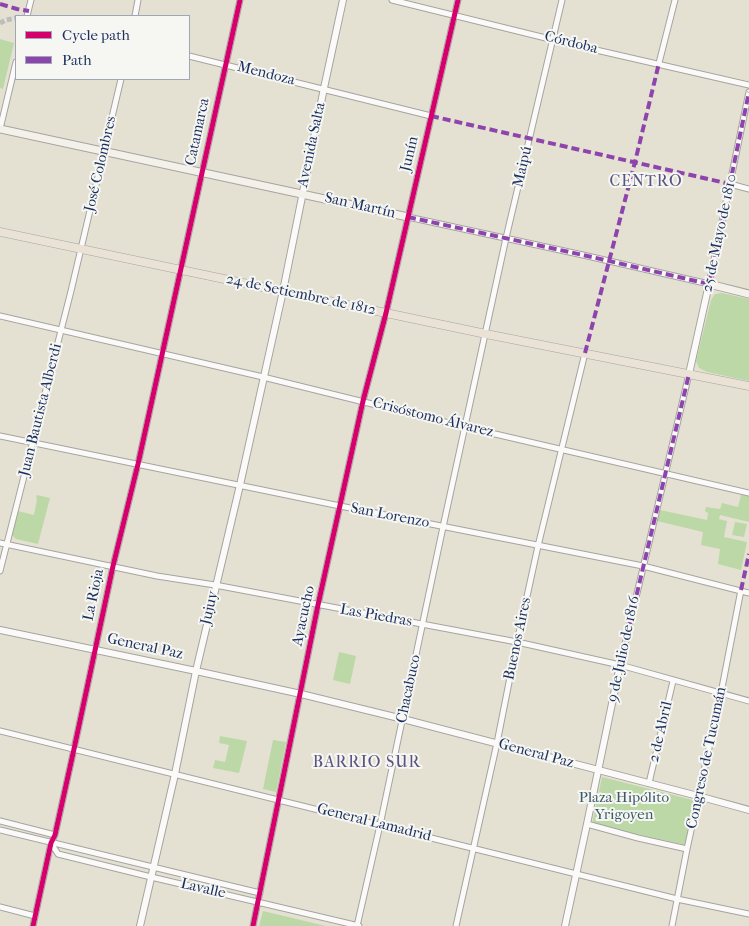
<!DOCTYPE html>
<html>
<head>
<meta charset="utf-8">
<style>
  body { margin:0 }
  #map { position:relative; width:749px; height:926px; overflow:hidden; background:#e5e1d2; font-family:"IM FELL French Canon",serif }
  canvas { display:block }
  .legend { position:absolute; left:15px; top:15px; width:175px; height:65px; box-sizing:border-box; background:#f6f6f2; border:1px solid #9ea6b7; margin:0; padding:6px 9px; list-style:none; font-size:15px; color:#1b2f5e }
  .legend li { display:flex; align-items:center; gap:10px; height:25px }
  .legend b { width:25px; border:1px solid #9ea6b7 }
</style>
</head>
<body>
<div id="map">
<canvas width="749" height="926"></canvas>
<ul class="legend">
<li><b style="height:6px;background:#d6006c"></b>Cycle path</li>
<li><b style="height:6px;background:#8e44ad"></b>Path</li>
</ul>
</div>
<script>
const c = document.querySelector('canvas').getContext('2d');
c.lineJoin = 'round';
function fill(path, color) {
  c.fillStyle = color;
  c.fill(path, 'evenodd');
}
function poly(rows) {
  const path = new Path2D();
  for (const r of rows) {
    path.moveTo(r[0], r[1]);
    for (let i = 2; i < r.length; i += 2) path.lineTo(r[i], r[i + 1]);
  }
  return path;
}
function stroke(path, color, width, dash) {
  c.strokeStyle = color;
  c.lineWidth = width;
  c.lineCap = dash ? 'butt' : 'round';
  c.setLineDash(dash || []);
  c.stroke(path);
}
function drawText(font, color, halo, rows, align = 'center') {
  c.font = font + ' "IM FELL French Canon",serif';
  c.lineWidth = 4;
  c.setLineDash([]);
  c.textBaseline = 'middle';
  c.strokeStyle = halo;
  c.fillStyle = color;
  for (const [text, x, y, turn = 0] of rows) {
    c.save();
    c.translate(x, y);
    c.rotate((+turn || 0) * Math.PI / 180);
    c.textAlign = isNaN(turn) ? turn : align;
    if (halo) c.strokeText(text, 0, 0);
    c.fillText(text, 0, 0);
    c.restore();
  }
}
fill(poly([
  [0,39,14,43,3,89,0,88],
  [722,293,749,299,749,381,707,372,699,368,696,361,711,300,715,294],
  [37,495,50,498,38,544,16,539,12,535,18,511,34,515,37,499,36,498],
  [741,495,749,496,749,522,720,515,719,519,727,521,724,537,747,542,741,570,718,564,720,549,701,545,703,532,657,521,660,510,707,520,708,513,705,511,706,507,720,509,722,503,738,507],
  [735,522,747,524,744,537,732,535],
  [339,652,356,656,350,684,333,680],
  [220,736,247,741,239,773,213,768,215,760,225,762,229,745,219,743],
  [273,740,286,742,276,792,263,789],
  [602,777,697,801,686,845,592,824],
  [263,911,326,926,259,926]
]), '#bcd8a7');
stroke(poly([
  [0,23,6,20,16,18]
]), '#bdbdbb', 5, [5, 2.5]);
const minor = poly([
  [392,0,570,44,749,85],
  [27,16,31,0],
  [135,16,138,0],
  [189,56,431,116],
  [659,63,675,0],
  [0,129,16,62],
  [730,184,749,189],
  [408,217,583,255,709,284,749,92],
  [0,316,263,377,465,427,749,493],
  [0,436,340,506,643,566,749,593],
  [0,543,157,576,215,585,517,642,620,665,749,701],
  [0,571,71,291,121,79],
  [620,665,689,374],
  [0,731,677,899,749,914],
  [649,783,673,681],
  [0,821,55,835],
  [587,824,638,838,687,849],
  [0,830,260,893],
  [51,843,58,854,151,877,359,926],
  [0,907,35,916],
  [33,926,51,843,55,835,74,749,113,566,138,464,240,0],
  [253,926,318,605,363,401,386,313,458,0],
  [357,926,380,825,443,527,506,238,562,0],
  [456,926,497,743,517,642,538,546,585,353],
  [672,926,687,849,721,693,741,590]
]);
const tertiary = poly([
  [689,374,709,284],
  [0,630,196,671,301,694,403,719,698,796,749,810],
  [140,926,175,774,196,671,240,485,283,291,324,88,343,0],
  [565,926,587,824,620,665]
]);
const secondary = poly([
  [0,129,408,217],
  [709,284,749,294]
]);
const primary = poly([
  [0,232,486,334,749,386]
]);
stroke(minor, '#a4a4a2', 7);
stroke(tertiary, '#a4a4a2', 8);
stroke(secondary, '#a4a4a2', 9);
stroke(primary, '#a4a4a2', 9);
stroke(minor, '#fbfaf8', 5);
stroke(tertiary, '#fbfaf8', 6);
stroke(secondary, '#f4f0ea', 7);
stroke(primary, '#e9e2d5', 8);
stroke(poly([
  [0,4,17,9,29,11],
  [431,116,730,184],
  [408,217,583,255,709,284,749,92],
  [585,353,635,162,659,63],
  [741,590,749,554],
  [620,665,689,374]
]), '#8e44ad', 4, [8, 4]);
stroke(poly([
  [33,926,51,843,55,835,74,749,113,566,138,464,240,0],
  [253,926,318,605,363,401,386,313,458,0]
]), '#d6006c', 5);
drawText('15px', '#1b2f5e', '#f6f6f2', [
  ["Córdoba",571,43,14],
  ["Mendoza",266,74,14],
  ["Catamarca",198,132,-78],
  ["Avenida Salta",312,145,-78],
  ["Junín",410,154,-77],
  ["José Colombres",101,164,-77],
  ["Maipú",523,167,-77],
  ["San Martín",360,206,13],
  ["25 de Mayo de 1810",720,233,-78],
  ["24 de Setiembre de 1812",301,295,12],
  ["Juan Bautista Alberdi",41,410,-76],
  ["Crisóstomo Álvarez",433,418,14],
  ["San Lorenzo",390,516,11],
  ["La Rioja",94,595,-78],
  ["Jujuy",210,608,-77],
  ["Ayacucho",304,616,-78],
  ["Las Piedras",376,616,10],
  ["Buenos Aires",518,639,-78],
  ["General Paz",145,647,12],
  ["9 de Julio de 1816",624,649,-78],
  ["Chacabuco",409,689,-78],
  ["2 de Abril",661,732,-77],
  ["General Paz",536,754,15],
  ["Congreso de Tucumán",707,758,-78],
  ["General Lamadrid",374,823,14],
  ["Lavalle",203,889,13]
]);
drawText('15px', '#3b5867', '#f6f6f2', [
  ["Plaza Hipólito",624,798],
  ["Yrigoyen",624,815]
]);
c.letterSpacing = '1px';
drawText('16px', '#5a5481', '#f6f6f2', [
  ["CENTRO",646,182],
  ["BARRIO SUR",367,763]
]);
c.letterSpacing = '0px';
</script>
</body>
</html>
